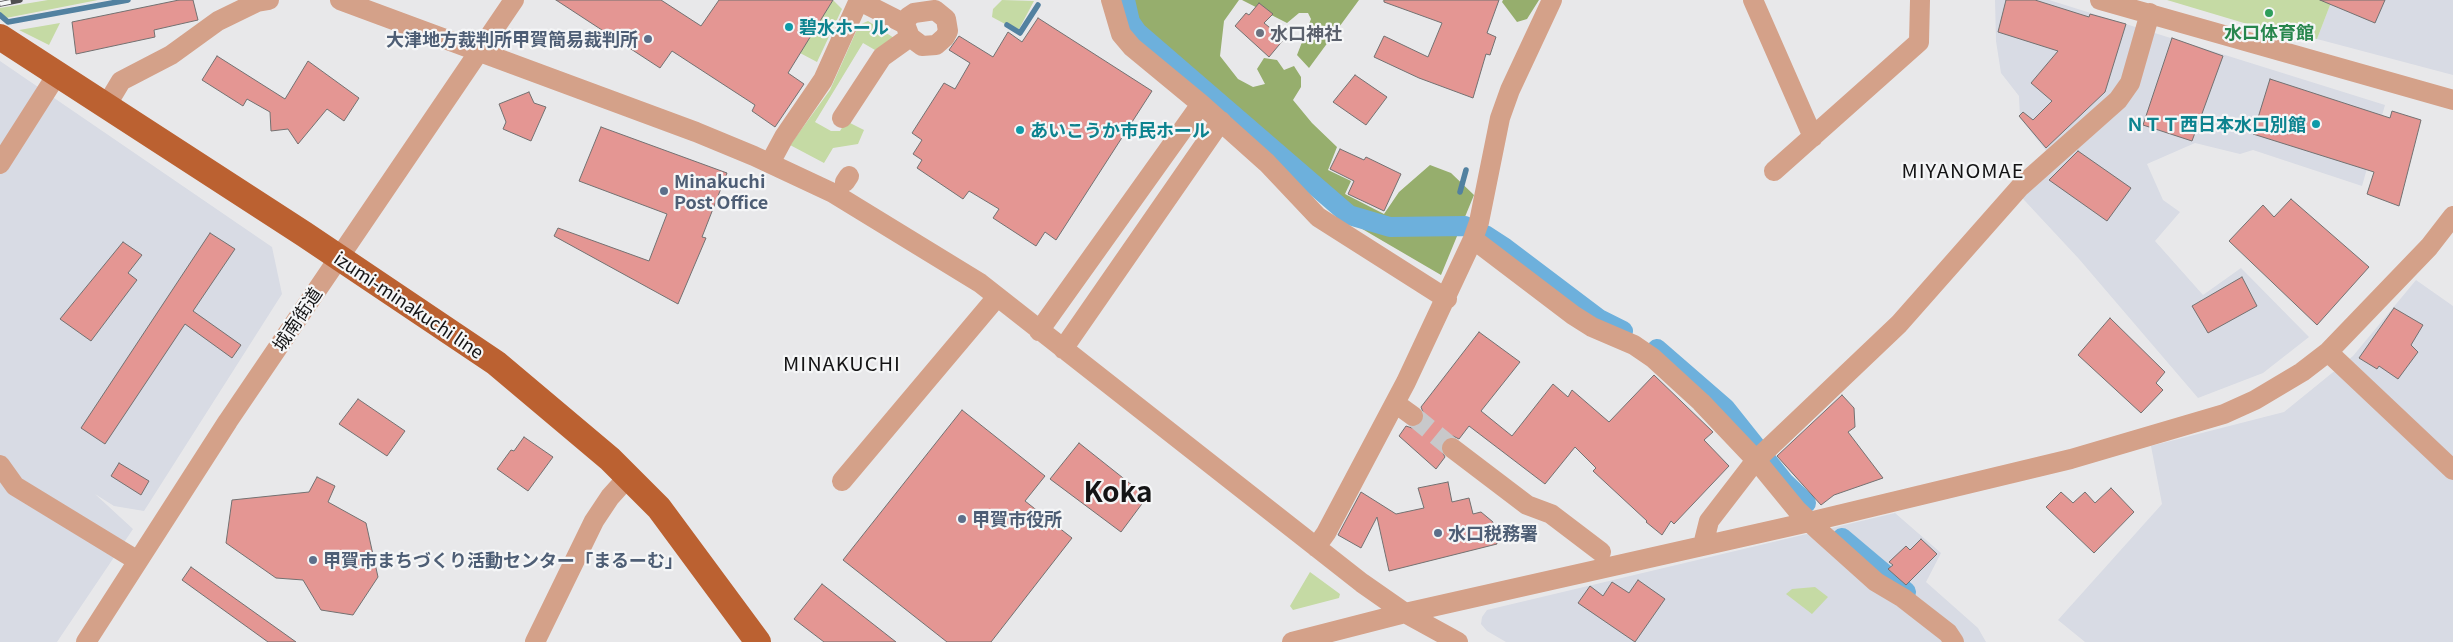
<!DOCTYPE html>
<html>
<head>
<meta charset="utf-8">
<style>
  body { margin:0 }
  canvas { display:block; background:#e8e8ea }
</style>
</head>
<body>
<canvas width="2453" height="642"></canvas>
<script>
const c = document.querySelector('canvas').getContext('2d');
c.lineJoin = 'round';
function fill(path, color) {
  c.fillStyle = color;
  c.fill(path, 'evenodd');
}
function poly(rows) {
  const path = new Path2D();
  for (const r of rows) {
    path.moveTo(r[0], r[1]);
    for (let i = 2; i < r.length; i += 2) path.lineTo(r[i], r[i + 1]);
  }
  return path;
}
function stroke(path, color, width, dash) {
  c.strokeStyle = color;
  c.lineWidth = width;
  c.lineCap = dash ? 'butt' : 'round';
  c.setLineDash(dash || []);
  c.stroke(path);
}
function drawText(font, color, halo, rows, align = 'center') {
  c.font = font + ' Georgia,"Noto Sans JP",serif';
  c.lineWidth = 4.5;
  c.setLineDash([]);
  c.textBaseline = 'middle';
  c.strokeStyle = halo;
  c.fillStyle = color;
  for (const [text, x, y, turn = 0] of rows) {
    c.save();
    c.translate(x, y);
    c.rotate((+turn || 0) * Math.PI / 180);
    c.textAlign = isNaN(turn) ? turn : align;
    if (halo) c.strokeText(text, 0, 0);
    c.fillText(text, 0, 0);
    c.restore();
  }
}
fill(poly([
  [1995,0,2049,0,2385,105,2362,186,2253,150,2240,154,2195,143,2147,164,2163,200,2180,212,2155,241,2203,295,2241,268,2309,337,2263,373,2198,398,2079,259,2012,187,2048,153,2020,118,2019,96,2001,73,1996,41],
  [2332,0,2453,0,2453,75,2317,39],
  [0,61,272,247,282,294,144,511,114,506,95,494,133,529,57,642,0,642],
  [2416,280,2453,306,2453,642,2085,642,2058,620,2162,504,2151,446,2284,412,2353,356],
  [1895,513,1941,553,1926,582,1978,628,1986,642,1506,642,1487,631,1481,624,1482,617,1487,610]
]), '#d8dbe4');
fill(poly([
  [48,0,98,0,6,18,0,12,0,8],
  [833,0,842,9,817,62,800,53],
  [1002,0,1034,1,1018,31,992,17,993,9],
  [2167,0,2332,0,2317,39,2254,26],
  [868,21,894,38,875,50,863,43,815,122,831,131,840,131,846,121,864,130,858,144,833,148,824,163,790,145,830,90,859,25],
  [60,23,49,45,19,30],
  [1310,572,1340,594,1339,598,1293,610,1290,606],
  [1815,587,1828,597,1812,614,1786,594,1792,589]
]), '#c5daa4');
fill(poly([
  [1120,0,1239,0,1224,21,1220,56,1238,79,1253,87,1265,84,1257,69,1264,58,1277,60,1284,70,1294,66,1301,77,1301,87,1293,100,1312,123,1337,147,1328,170,1351,181,1345,194,1384,214,1399,192,1430,165,1451,173,1474,195,1441,275,1352,223,1163,65,1125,25],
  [1242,0,1359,0,1309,68,1297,55,1311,19,1308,13,1299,13,1287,23],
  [1503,0,1539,0,1527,19,1517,22,1502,2]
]), '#96ae6d');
stroke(poly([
  [0,15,8,22,128,0],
  [1007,25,1020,33,1038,5],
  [1460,192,1466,170],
  [1447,225,1448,221]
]), '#5281a0', 5.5);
stroke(poly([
  [1125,0,1130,22,1137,32,1349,215,1390,227,1465,226,1485,235,1505,248,1599,319,1623,331],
  [1657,349,1725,408,1784,482,1806,503],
  [1842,538,1906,592]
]), '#6db0dc', 20);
const building = poly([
  [179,0,193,0,198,20,154,30,155,37,76,54,72,22,179,0],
  [556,0,661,0,701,26,719,0,833,0,788,73,804,84,775,127,752,111,755,105,672,51,660,68,556,0],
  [1384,0,1499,0,1487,33,1496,37,1490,55,1486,54,1473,98,1419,78,1374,57,1384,36,1428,57,1442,23,1384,2,1384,0],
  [2006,0,2035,0,2089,17,2090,14,2126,24,2105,92,2046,148,2019,116,2023,112,2033,120,2052,101,2031,83,2058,51,1998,32,2006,0],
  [2320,0,2385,0,2375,23,2320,0],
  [1259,3,1273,14,1264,23,1284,39,1269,57,1235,26,1246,13,1249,15,1259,3],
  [1038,18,1152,91,1056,240,1045,232,1036,246,993,218,999,209,969,191,963,199,917,168,922,160,913,154,922,140,912,133,944,83,955,89,970,63,949,50,959,36,993,57,1008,32,1022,42,1038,18],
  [2172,38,2223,56,2192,141,2143,125,2172,38],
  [217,56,285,99,308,61,359,98,344,121,327,109,298,144,288,129,271,131,270,112,247,99,243,106,202,80,217,56],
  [1355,75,1387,97,1366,125,1333,102,1355,75],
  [2270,79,2390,118,2392,111,2421,120,2399,206,2367,194,2374,172,2253,134,2270,79],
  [529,92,534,103,546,107,531,141,503,129,506,122,499,104,529,92],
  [601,127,727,173,702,237,706,238,678,304,554,236,558,228,649,261,667,214,579,181,601,127],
  [1340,149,1364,160,1366,157,1401,174,1384,211,1348,194,1354,181,1330,169,1340,149],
  [2078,151,2131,188,2107,221,2049,180,2078,151],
  [2291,199,2369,267,2317,325,2229,241,2263,205,2274,217,2291,199],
  [210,233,235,249,193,311,241,345,232,358,185,324,105,444,81,428,210,233],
  [123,242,142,255,128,273,137,280,91,341,60,319,123,242],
  [2242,277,2257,306,2208,333,2192,306,2242,277],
  [2394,308,2423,325,2411,345,2418,352,2398,379,2379,366,2377,369,2359,358,2394,308],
  [2110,318,2165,372,2156,383,2163,390,2141,413,2078,355,2110,318],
  [1479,332,1520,362,1481,411,1512,436,1553,384,1568,397,1572,390,1609,422,1654,375,1713,432,1704,440,1729,466,1674,524,1671,521,1662,535,1646,522,1647,521,1593,471,1596,468,1575,447,1545,484,1469,426,1459,439,1453,436,1443,440,1440,447,1445,457,1436,469,1399,436,1406,426,1412,428,1422,423,1425,417,1421,407,1479,332],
  [1842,395,1854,408,1855,427,1848,432,1883,478,1834,495,1821,505,1777,456,1842,395],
  [358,399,405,431,387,456,339,424,358,399],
  [962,410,1045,476,1025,501,1072,538,991,642,947,642,843,560,962,410],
  [524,437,553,457,528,491,497,469,511,450,514,451,524,437],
  [1079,443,1147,497,1121,532,1050,479,1079,443],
  [119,463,149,481,141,495,111,476,119,463],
  [317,477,335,486,328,502,366,523,378,577,353,615,321,610,303,580,276,578,226,543,232,500,309,492,317,477],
  [1448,482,1452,502,1469,498,1473,514,1481,512,1493,522,1497,544,1389,571,1377,517,1361,548,1338,535,1361,492,1396,514,1424,508,1418,488,1448,482],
  [2111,488,2134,512,2094,553,2046,507,2061,492,2073,503,2085,492,2095,503,2111,488],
  [1921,539,1937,554,1906,585,1888,569,1893,565,1889,562,1906,546,1910,550,1921,539],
  [191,567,296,642,268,642,182,580,191,567],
  [1638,580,1665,599,1635,642,1578,603,1590,586,1603,596,1612,582,1629,593,1638,580],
  [822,584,896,642,824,642,794,619,822,584]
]);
fill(building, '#e49693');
stroke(building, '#737171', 1);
stroke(poly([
  [1413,416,1452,448]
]), '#c8c8ca', 20, [20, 10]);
stroke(poly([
  [340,0,696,132,754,156,833,193,980,283,1362,583,1405,613,1458,642],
  [858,0,905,24,910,37,922,46,936,45,945,37,948,31,946,19,935,10,914,13,908,17,905,24],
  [1111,0,1121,34,1132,47,1201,104,1267,163,1318,217,1447,299],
  [1753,0,1813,137],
  [2100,0,2453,100],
  [106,106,121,81,171,55,218,21,257,2,269,0],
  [842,118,882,57,910,37],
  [770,163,784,137,823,80,859,0],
  [0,164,56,76],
  [1774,171,1919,42,1920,0],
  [845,182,849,176],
  [1473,239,1573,315,1592,327,1634,345,1653,358,1701,402,1756,460,1797,510,1818,530,1876,582,1903,598,1948,633,1954,642],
  [1039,331,1201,104],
  [1063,349,1221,121],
  [2328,352,2453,470],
  [1395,403,1413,416],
  [1452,448,1527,505,1551,514,1601,552],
  [0,465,15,486,138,561],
  [842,481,997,297],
  [1703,545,1709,521,1756,460,1899,324,2020,187,2118,100,2130,83,2150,13],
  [1316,547,1326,533,1406,382,1473,239,1479,222,1500,118,1510,90,1552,0],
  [86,642,228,421,514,0],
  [535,642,594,521,610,497,628,477],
  [1292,642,1405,613,1809,522,2071,459,2224,414,2255,400,2302,372,2328,352,2429,247,2453,216]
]), '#d4a189', 20);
stroke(poly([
  [0,37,304,234,496,363,610,459,659,508,758,642]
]), '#bb6131', 26);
const rail = poly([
  [0,4,20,0]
]);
stroke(rail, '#505051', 5.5);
stroke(rail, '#f5f6f7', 4, [11]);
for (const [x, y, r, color] of [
  [2269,13,5,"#2e9e5b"],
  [789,27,5,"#0f9aa8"],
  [1260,33,5,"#6b7280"],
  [648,39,5,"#5c6f8a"],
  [2316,124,5,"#0f9aa8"],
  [1020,130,5,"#0f9aa8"],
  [664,191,5,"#5c6f8a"],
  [962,519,5,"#5c6f8a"],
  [1438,533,5,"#5c6f8a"],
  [313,560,5,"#5c6f8a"]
]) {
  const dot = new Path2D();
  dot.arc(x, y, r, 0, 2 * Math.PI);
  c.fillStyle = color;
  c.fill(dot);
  stroke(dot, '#f5f6f7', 2);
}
drawText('bold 18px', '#0d838f', '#f5f6f7', [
  ["碧水ホール",799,27],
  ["ＮＴＴ西日本水口別館",2306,124,"right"],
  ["あいこうか市民ホール",1030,130]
], 'left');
drawText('bold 18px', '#27864d', '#f5f6f7', [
  ["水口体育館",2269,32]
]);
drawText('bold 18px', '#5b616d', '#f5f6f7', [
  ["水口神社",1270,33]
], 'left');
drawText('bold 18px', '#4e5e75', '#f5f6f7', [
  ["大津地方裁判所甲賀簡易裁判所",638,39,"right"],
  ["Minakuchi",674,181],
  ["Post Office",674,202],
  ["甲賀市役所",972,519],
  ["水口税務署",1448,533],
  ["甲賀市まちづくり活動センター「まるーむ」",323,560]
], 'left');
drawText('18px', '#141415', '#f5f6f7', [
  ["izumi-minakuchi line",409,305,34],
  ["城南街道",297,319,-56]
]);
c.letterSpacing = '1px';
drawText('20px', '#141415', '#f5f6f7', [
  ["MIYANOMAE",1963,170],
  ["MINAKUCHI",842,363]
]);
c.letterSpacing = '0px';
drawText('bold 28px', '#141415', '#f5f6f7', [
  ["Koka",1118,491]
]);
</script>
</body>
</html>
